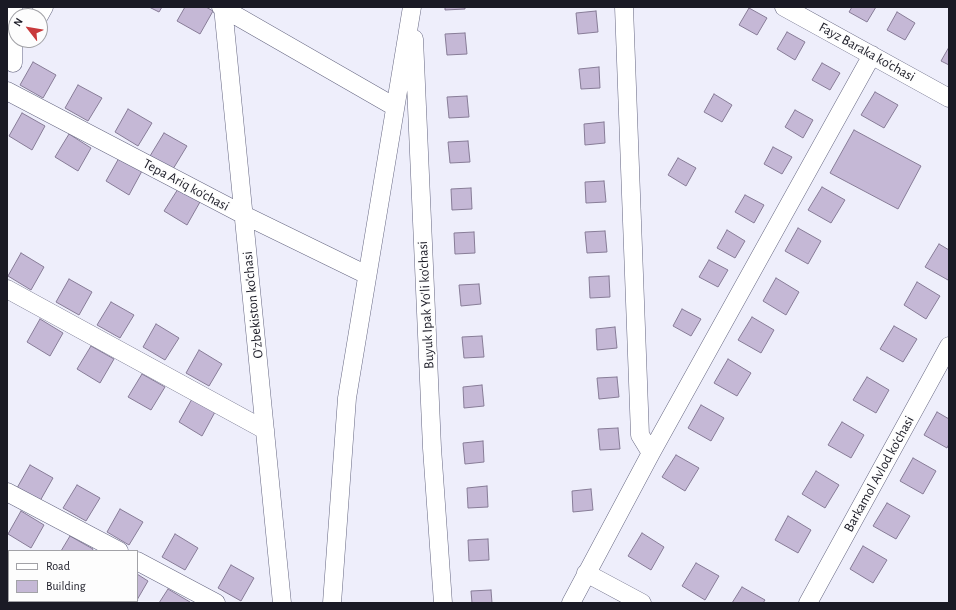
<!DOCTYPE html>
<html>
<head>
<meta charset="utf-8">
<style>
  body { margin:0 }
  #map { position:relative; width:956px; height:610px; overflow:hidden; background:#eeeefb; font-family:"Alegreya Sans",sans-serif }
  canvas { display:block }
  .frame { position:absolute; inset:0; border:8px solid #1a1a25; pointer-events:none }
  .legend { position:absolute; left:8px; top:550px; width:130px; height:52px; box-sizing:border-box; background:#fdfdfd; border:1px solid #a2a2a7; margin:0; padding:5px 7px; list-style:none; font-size:12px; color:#1a1a25 }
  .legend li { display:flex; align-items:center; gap:8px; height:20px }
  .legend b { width:20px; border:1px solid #a2a2a7 }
  .north { position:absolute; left:8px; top:8px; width:40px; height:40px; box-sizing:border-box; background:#fdfdfd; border:1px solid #a2a2a7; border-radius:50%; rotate:301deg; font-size:11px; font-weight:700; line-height:16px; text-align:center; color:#1a1a25 }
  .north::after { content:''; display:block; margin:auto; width:14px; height:18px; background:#c8393b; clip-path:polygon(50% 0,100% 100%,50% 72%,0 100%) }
</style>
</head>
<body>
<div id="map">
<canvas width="956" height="610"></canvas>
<div class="frame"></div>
<ul class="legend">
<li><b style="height:5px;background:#fff"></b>Road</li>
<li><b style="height:11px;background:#c5b8d6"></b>Building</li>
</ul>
<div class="north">N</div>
</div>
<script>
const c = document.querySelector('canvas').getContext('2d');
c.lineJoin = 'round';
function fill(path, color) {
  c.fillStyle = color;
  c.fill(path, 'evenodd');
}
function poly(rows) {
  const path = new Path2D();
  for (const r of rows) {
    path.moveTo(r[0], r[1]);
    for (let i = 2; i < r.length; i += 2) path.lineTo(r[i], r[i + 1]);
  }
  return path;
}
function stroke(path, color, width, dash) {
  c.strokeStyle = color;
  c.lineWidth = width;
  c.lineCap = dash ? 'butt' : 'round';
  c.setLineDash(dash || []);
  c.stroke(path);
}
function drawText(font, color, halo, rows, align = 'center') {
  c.font = font + ' "Alegreya Sans",sans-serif';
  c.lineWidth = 3.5;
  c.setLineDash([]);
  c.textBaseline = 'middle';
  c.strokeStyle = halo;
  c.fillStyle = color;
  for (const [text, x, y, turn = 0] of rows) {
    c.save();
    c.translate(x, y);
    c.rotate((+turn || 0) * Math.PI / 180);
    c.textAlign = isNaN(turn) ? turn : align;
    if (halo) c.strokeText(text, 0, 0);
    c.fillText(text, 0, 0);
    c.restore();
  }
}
const building = poly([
  [149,7,162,7,159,12,149,7],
  [185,7,206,7,213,11,200,34,177,21,185,7],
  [445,7,465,7,465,9,445,10,445,7],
  [852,7,876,7,867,22,849,12,852,7],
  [749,8,767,18,757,35,739,25,749,8],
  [596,11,598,32,578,34,576,13,596,11],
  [897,12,915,23,905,40,887,30,897,12],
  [787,32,805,42,795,60,777,49,787,32],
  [465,33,467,54,447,55,445,34,465,33],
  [949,47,949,65,941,61,949,47],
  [33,62,56,75,43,98,20,85,33,62],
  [822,63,840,73,830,90,812,80,822,63],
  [599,67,600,88,581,89,579,69,599,67],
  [78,85,102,98,88,121,65,108,78,85],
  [875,92,898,105,884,128,861,115,875,92],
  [714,94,732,105,722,122,704,112,714,94],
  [467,96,469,117,449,118,447,97,467,96],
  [128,109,152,123,138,146,115,132,128,109],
  [795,110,813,120,803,138,785,127,795,110],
  [22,113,45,126,32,150,9,136,22,113],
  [604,122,605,143,585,145,584,124,604,122],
  [854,130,921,166,898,209,830,173,854,130],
  [164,133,187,146,173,169,150,156,164,133],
  [69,134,91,148,78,171,55,157,69,134],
  [468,141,470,162,450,163,448,142,468,141],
  [773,147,792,157,782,174,764,164,773,147],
  [119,158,142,171,129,195,106,181,119,158],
  [678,158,696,168,686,186,668,175,678,158],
  [604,181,606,202,586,203,585,182,604,181],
  [822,187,845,200,831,223,808,210,822,187],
  [471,188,472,209,452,210,451,189,471,188],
  [178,189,200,202,187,225,164,211,178,189],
  [745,195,764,205,754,223,735,212,745,195],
  [798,228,821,241,808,264,785,251,798,228],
  [727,230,745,241,735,258,717,248,727,230],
  [605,231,607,252,587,253,585,232,605,231],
  [474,232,475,253,455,254,454,233,474,232],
  [939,244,949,250,949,278,948,280,925,267,939,244],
  [21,253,44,267,31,290,8,276,21,253],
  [709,260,728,270,718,287,699,277,709,260],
  [609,276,610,297,590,298,589,277,609,276],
  [776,278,799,292,786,315,763,301,776,278],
  [69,279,92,292,79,315,56,302,69,279],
  [917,282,940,296,926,319,904,305,917,282],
  [479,284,481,304,461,306,459,285,479,284],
  [111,302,134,315,120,338,97,325,111,302],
  [682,309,701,319,691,336,673,326,682,309],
  [752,317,774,330,761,353,738,340,752,317],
  [40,319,63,333,50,356,27,342,40,319],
  [156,324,179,338,165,360,143,347,156,324],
  [894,326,917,339,903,362,880,349,894,326],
  [615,327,617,348,597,350,596,329,615,327],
  [482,336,484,357,464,358,462,337,482,336],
  [91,346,114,359,100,383,77,369,91,346],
  [199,350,222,364,209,386,186,373,199,350],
  [728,359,751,373,737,396,714,383,728,359],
  [142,374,165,387,151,410,128,397,142,374],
  [617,377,619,397,599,399,597,378,617,377],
  [867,377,889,390,876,413,853,400,867,377],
  [482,385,484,406,464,408,463,387,482,385],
  [192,399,215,412,202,436,179,422,192,399],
  [701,405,724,418,711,441,688,428,701,405],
  [937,412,949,419,949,444,947,448,924,435,937,412],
  [842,422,864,435,851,458,828,445,842,422],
  [618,428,620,449,600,450,598,429,618,428],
  [483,441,484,462,465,464,463,443,483,441],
  [676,455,699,468,685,491,662,477,676,455],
  [913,458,936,471,923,494,900,481,913,458],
  [30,465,53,478,40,501,17,488,30,465],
  [816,471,839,485,825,508,802,494,816,471],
  [77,485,100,498,86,521,63,508,77,485],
  [487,486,488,507,468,508,467,488,487,486],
  [591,489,593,510,573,512,572,491,591,489],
  [887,503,910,516,896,539,873,526,887,503],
  [120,509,143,522,129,545,107,532,120,509],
  [21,511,44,525,31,548,8,534,21,511],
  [788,516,811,530,798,553,775,540,788,516],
  [642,533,664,547,651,570,628,556,642,533],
  [175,534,198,548,185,570,162,557,175,534],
  [70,536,93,549,92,551,61,551,70,536],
  [488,539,489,560,469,561,468,540,488,539],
  [863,546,887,560,873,583,850,569,863,546],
  [696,563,719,576,705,600,682,586,696,563],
  [231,565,254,578,241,601,218,588,231,565],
  [137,574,148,581,137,600,137,574],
  [742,587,765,600,763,603,732,603,742,587],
  [168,589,190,602,190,603,159,603,168,589],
  [491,590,492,603,472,603,471,591,491,590]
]);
fill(building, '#c5b8d6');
stroke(building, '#877c97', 1);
const minor = poly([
  [13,7,13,63],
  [221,7,395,107],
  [223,7,282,603],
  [624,7,640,435,651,453],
  [784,7,949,98],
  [39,16,44,7],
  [414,39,432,448,443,603],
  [7,91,244,215,367,275],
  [7,289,265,430],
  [7,492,119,551],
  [137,561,216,603],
  [586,573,642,603],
  [332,603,347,398,412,7],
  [571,603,651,453,872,55],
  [808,603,949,346]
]);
stroke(minor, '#656681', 19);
stroke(minor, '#fff', 18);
drawText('14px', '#1a1a25', '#fdfdfd', [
  ["Fayz Baraka ko'chasi",867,52,29],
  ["Tepa Ariq ko'chasi",186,185,28],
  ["O'zbekiston ko'chasi",253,305,-96],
  ["Buyuk Ipak Yo'li ko'chasi",426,305,-93],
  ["Barkamol Avlod ko'chasi",879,474,-61]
]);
</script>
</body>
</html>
